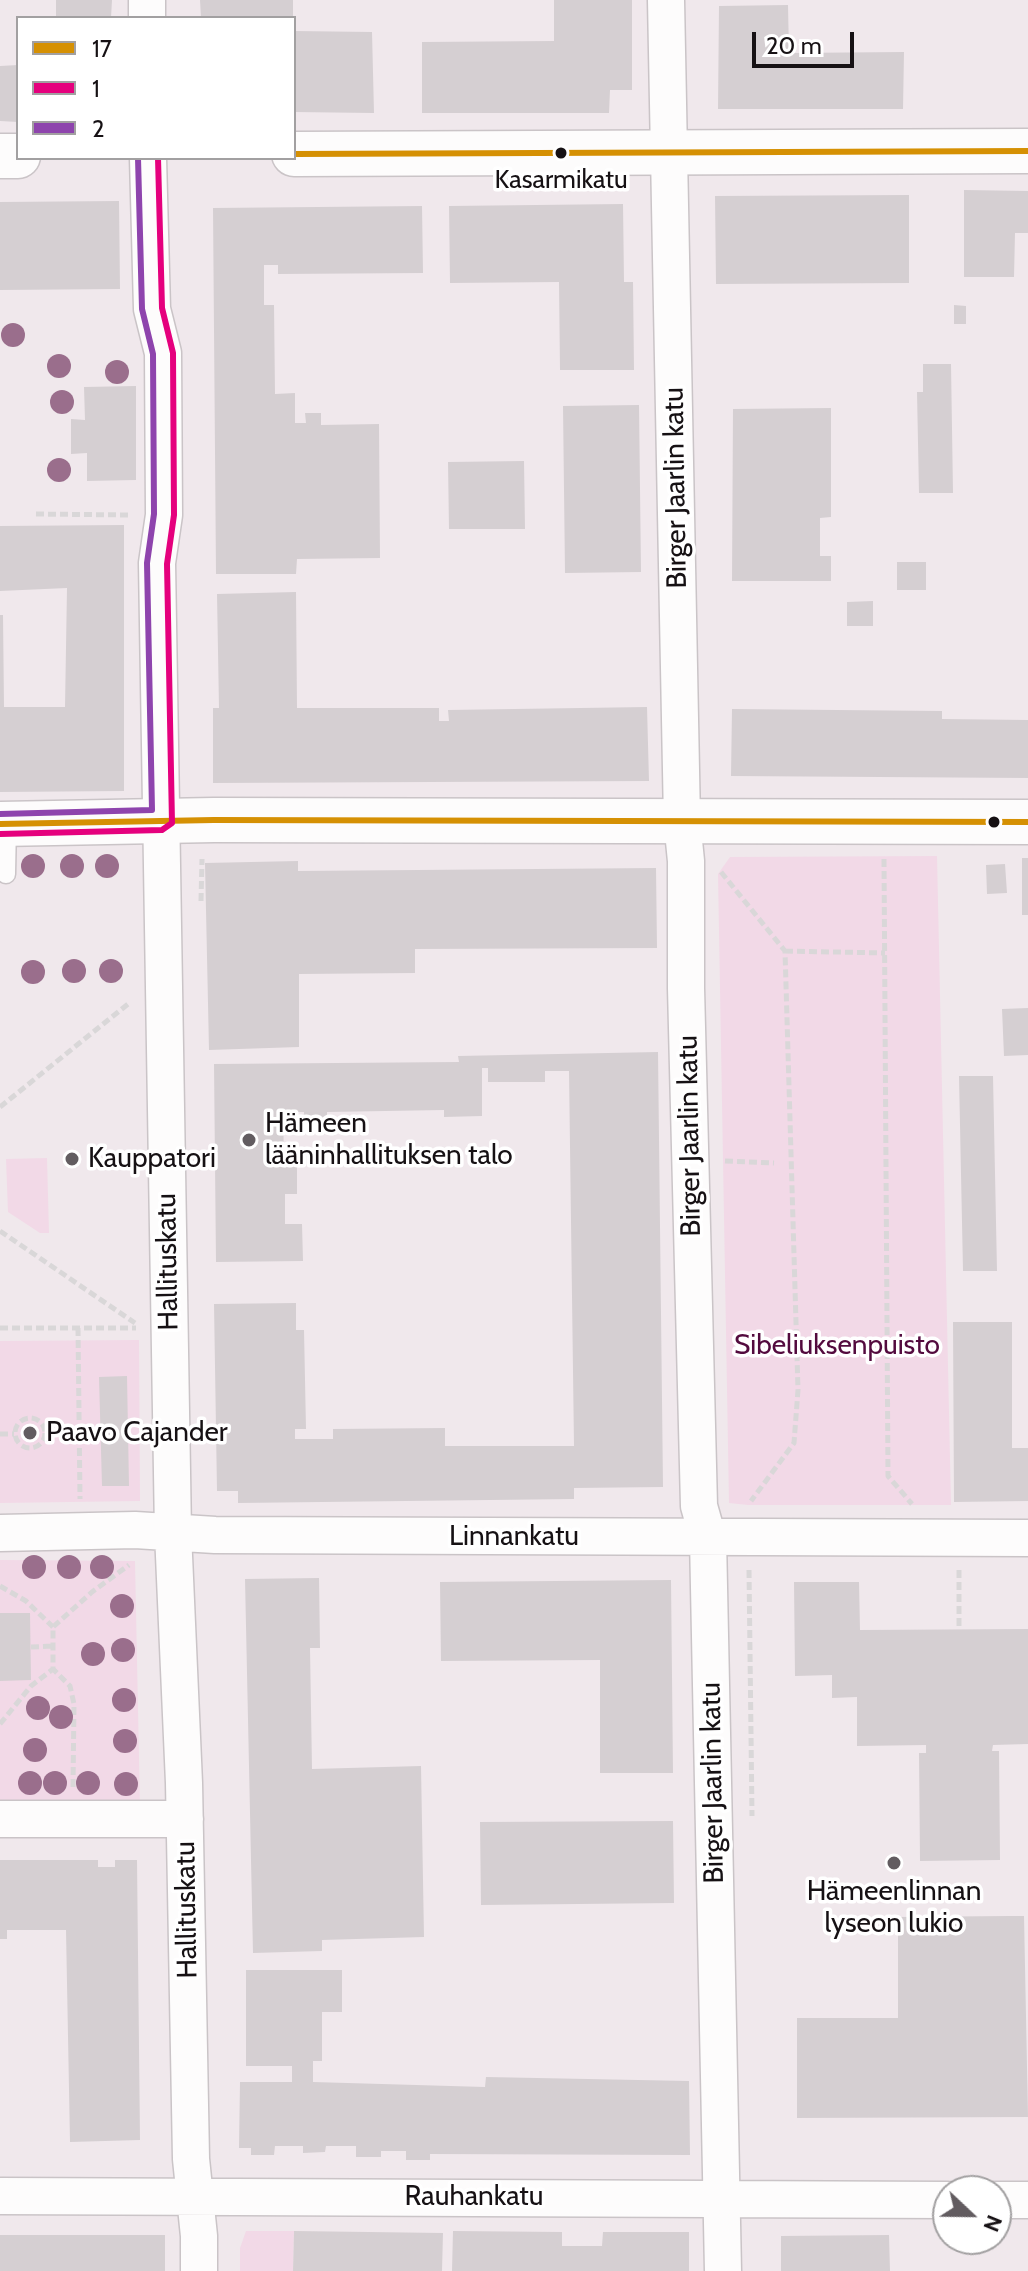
<!DOCTYPE html>
<html>
<head>
<meta charset="utf-8">
<style>
  body { margin:0 }
  #map { position:relative; width:1028px; height:2271px; overflow:hidden; background:#f0e8ec; font-family:Cabin,sans-serif }
  canvas { display:block }
  .legend { position:absolute; left:16px; top:16px; width:280px; height:144px; box-sizing:border-box; background:#fff; border:2px solid #a2a0a1; margin:0; padding:10px 14px; list-style:none; font-size:24px; color:#161114 }
  .legend li { display:flex; align-items:center; gap:16px; height:40px }
  .legend b { width:40px; border:2px solid #a2a0a1 }
  .north { position:absolute; left:932px; top:2175px; width:80px; height:80px; box-sizing:border-box; background:#fff; border:2px solid #a2a0a1; border-radius:50%; rotate:112deg; font-size:22px; font-weight:700; line-height:32px; text-align:center; color:#161114 }
  .north::after { content:''; display:block; margin:auto; width:28px; height:36px; background:#625c60; clip-path:polygon(50% 0,100% 100%,50% 72%,0 100%) }
  .scale { position:absolute; left:752px; top:32px; width:102px; height:36px; box-sizing:border-box; border:4px solid #161114; border-top:0; padding-left:10px; font-size:24px; line-height:28px; white-space:nowrap; color:#161114; -webkit-text-stroke:6px #fff; paint-order:stroke }
</style>
</head>
<body>
<div id="map">
<canvas width="1028" height="2271"></canvas>
<ul class="legend">
<li><b style="height:10px;background:#d59003"></b>17</li>
<li><b style="height:10px;background:#e5007d"></b>1</li>
<li><b style="height:10px;background:#8e44ad"></b>2</li>
</ul>
<div class="north">N</div>
<div class="scale">20 m</div>
</div>
<script>
const c = document.querySelector('canvas').getContext('2d');
c.lineJoin = 'round';
function fill(path, color) {
  c.fillStyle = color;
  c.fill(path, 'evenodd');
}
function poly(rows) {
  const path = new Path2D();
  for (const r of rows) {
    if (r.length === 3) {
      path.moveTo(r[0] + r[2], r[1]);
      path.arc(r[0], r[1], r[2], 0, 2 * Math.PI);
      continue;
    }
    path.moveTo(r[0], r[1]);
    for (let i = 2; i < r.length; i += 2) path.lineTo(r[i], r[i + 1]);
  }
  return path;
}
function stroke(path, color, width, dash) {
  c.strokeStyle = color;
  c.lineWidth = width;
  c.lineCap = dash ? 'butt' : 'round';
  c.setLineDash(dash || []);
  c.stroke(path);
}
function drawText(font, color, halo, rows, align = 'center') {
  c.font = font + ' Cabin,sans-serif';
  c.lineWidth = 7;
  c.setLineDash([]);
  c.textBaseline = 'middle';
  c.strokeStyle = halo;
  c.fillStyle = color;
  for (const [text, x, y, turn = 0] of rows) {
    c.save();
    c.translate(x, y);
    c.rotate((+turn || 0) * Math.PI / 180);
    c.textAlign = isNaN(turn) ? turn : align;
    if (halo) c.strokeText(text, 0, 0);
    c.fillText(text, 0, 0);
    c.restore();
  }
}
fill(poly([
  [937,856,951,1505,748,1505,729,1503,718,874,730,857],
  [47,1158,49,1233,40,1233,8,1212,6,1159],
  [139,1340,140,1501,0,1503,0,1341],
  [0,1560,135,1561,140,1808,0,1808],
  [246,2231,294,2231,293,2271,240,2271,240,2248]
]), '#f2d9e7');
fill(poly([
  [56,0,112,0,111,18,56,18],
  [200,0,293,0,293,18,201,18],
  [554,0,632,0,632,90,610,90,609,113,422,113,422,42,554,41],
  [788,5,789,53,904,52,903,109,718,109,719,6],
  [294,31,372,32,374,113,294,112],
  [18,65,18,122,0,121,0,66],
  [964,190,1028,191,1028,233,1015,233,1014,277,964,277],
  [909,195,909,283,716,284,715,196],
  [119,201,120,289,0,290,0,202],
  [623,204,624,282,633,282,634,370,560,370,559,282,450,283,449,206],
  [422,206,423,273,278,274,278,265,264,265,264,305,274,305,275,394,295,393,295,423,306,423,305,413,321,413,321,425,379,424,380,558,297,559,296,574,216,574,213,208],
  [954,305,966,306,966,324,954,324],
  [923,364,951,364,953,493,919,493,917,392,923,392],
  [136,386,136,480,87,481,87,453,71,454,71,419,85,420,84,387],
  [639,405,641,572,565,573,563,406],
  [831,408,831,517,820,518,820,556,831,556,831,581,732,581,733,409],
  [524,461,525,529,449,529,448,462],
  [124,525,124,791,0,792,0,615,3,615,4,707,65,707,67,588,0,591,0,526],
  [897,562,926,562,926,590,897,590],
  [296,592,297,708,439,708,439,721,449,721,448,710,647,707,649,781,213,783,213,708,219,708,217,594],
  [873,601,873,626,847,626,847,602],
  [732,709,942,711,942,719,1028,720,1028,778,731,776],
  [1022,858,1028,858,1028,915,1022,915],
  [298,861,298,871,656,868,657,948,415,949,415,973,299,974,299,1047,209,1050,205,863],
  [1005,864,1007,893,987,894,986,865],
  [1028,1008,1028,1055,1004,1056,1002,1009],
  [658,1052,663,1487,574,1488,574,1499,238,1503,238,1491,217,1491,214,1304,296,1303,296,1330,304,1330,306,1429,295,1429,295,1439,333,1439,333,1429,445,1428,445,1446,574,1446,569,1071,545,1071,545,1082,488,1082,488,1068,482,1068,482,1116,444,1117,444,1110,327,1112,327,1121,304,1121,304,1112,283,1112,284,1160,297,1160,297,1194,285,1194,285,1224,302,1224,303,1261,216,1262,214,1064,459,1062,458,1056],
  [959,1076,993,1076,997,1271,963,1271],
  [953,1322,1012,1322,1012,1448,1028,1448,1028,1501,954,1502],
  [127,1376,129,1486,102,1486,99,1377],
  [319,1578,320,1648,310,1648,312,1769,421,1766,424,1937,322,1940,322,1951,253,1953,245,1579],
  [671,1580,673,1773,600,1773,600,1660,441,1661,440,1582],
  [794,1582,859,1582,860,1630,1028,1629,1028,1744,993,1745,992,1751,999,1751,1000,1860,920,1861,919,1753,926,1753,926,1745,857,1746,857,1697,832,1698,832,1675,795,1676],
  [0,1613,30,1613,31,1680,0,1681],
  [673,1821,674,1903,481,1905,480,1822],
  [0,1860,98,1860,98,1867,115,1867,115,1860,137,1860,140,2140,70,2142,66,1930,7,1930,7,1939,0,1939],
  [1009,1916,1024,1916,1028,2117,797,2118,797,2018,898,2018,898,1917],
  [246,1970,342,1970,342,2012,322,2012,322,2061,313,2061,313,2082,485,2087,486,2077,689,2081,690,2155,430,2154,430,2160,406,2160,406,2151,381,2151,381,2157,356,2157,356,2146,326,2146,325,2152,303,2153,303,2146,275,2146,274,2155,251,2155,251,2148,239,2148,240,2082,292,2082,292,2066,246,2066],
  [294,2231,443,2233,442,2271,293,2271],
  [453,2231,562,2232,562,2246,602,2246,603,2232,689,2232,689,2271,452,2271],
  [0,2235,165,2235,165,2271,0,2271],
  [889,2235,890,2271,781,2271,781,2236]
]), '#d5cfd2');
const service = poly([
  [6,874,7,823]
]);
const minor = poly([
  [147,0,147,18],
  [666,0,682,821,686,861,686,988,699,1506,708,1538,723,2271],
  [148,158,152,309,163,353,164,515,157,563,173,1533,184,1783,191,2159,199,2236,199,2271],
  [0,1533,135,1530,215,1535,1028,1538],
  [0,1819,185,1819],
  [0,2196,948,2200],
  [996,2200,1028,2200]
]);
const tertiary = poly([
  [294,154,1028,151],
  [0,156,18,156],
  [0,824,214,820,1028,822]
]);
stroke(service, '#cac4c7', 21);
stroke(minor, '#cac4c7', 39);
stroke(tertiary, '#cac4c7', 47);
stroke(poly([
  [36,514,131,515],
  [884,859,888,1476,912,1504],
  [721,872,785,951,798,1390,794,1443,751,1501],
  [201,901,202,859],
  [785,951,885,953],
  [0,1107,128,1004],
  [725,1161,774,1163],
  [0,1231,135,1323],
  [0,1328,136,1328],
  [78,1328,80,1499],
  [30,1433,15],
  [45,1432,79,1432],
  [0,1434,14,1434],
  [749,1570,752,1816],
  [959,1570,959,1629],
  [0,1586,26,1601,53,1627],
  [31,1647,53,1646],
  [0,1724,31,1686,53,1669],
  [73,1787,74,1704,70,1686,53,1669,53,1627,92,1592,129,1565]
]), '#d9d7d8', 5, [8, 4]);
stroke(service, '#fdfcfc', 18);
stroke(minor, '#fdfcfc', 36);
stroke(tertiary, '#fdfcfc', 44);
stroke(poly([
  [294,154,1028,151],
  [0,824,214,820,1028,822]
]), '#d59003', 6);
stroke(poly([
  [0,834,162,830,172,823,167,564,174,515,173,353,162,308,158,158]
]), '#e5007d', 6);
stroke(poly([
  [0,814,152,810,147,563,154,514,153,354,142,309,138,158]
]), '#8e44ad', 6);
c.fillStyle = '#9a6e8c';
for (const [x, y] of [
  [13,335],
  [59,366],
  [117,372],
  [62,402],
  [59,470],
  [33,866],
  [72,866],
  [107,866],
  [74,971],
  [111,971],
  [33,972],
  [34,1567],
  [69,1567],
  [102,1567],
  [122,1606],
  [123,1650],
  [93,1654],
  [124,1700],
  [38,1708],
  [61,1717],
  [125,1741],
  [35,1750],
  [30,1783],
  [55,1783],
  [88,1783],
  [126,1784]
]) {
  c.beginPath();
  c.arc(x, y, 12, 0, 2 * Math.PI);
  c.fill();
}
for (const [x, y, r, color] of [
  [561,153,7,"#161114"],
  [994,822,7,"#161114"],
  [249,1140,8,"#625c60"],
  [72,1159,8,"#625c60"],
  [30,1433,8,"#625c60"],
  [894,1863,8,"#625c60"]
]) {
  const dot = new Path2D();
  dot.arc(x, y, r, 0, 2 * Math.PI);
  c.fillStyle = color;
  c.fill(dot);
  stroke(dot, '#fff', 3);
}
drawText('26px', '#161114', '#fff', [
  ["Kasarmikatu",561,180]
]);
drawText('28px', '#161114', '#fff', [
  ["Birger Jaarlin katu",676,488,-91],
  ["Birger Jaarlin katu",690,1136,-91],
  ["Hallituskatu",168,1262,-91],
  ["Linnankatu",514,1537],
  ["Birger Jaarlin katu",713,1783,-91],
  ["Hallituskatu",187,1910,-91],
  ["Rauhankatu",474,2197]
]);
drawText('28px', '#161114', '#fff', [
  ["Hämeen",265,1124],
  ["lääninhallituksen talo",265,1156],
  ["Kauppatori",88,1159],
  ["Paavo Cajander",46,1433],
  ["Hämeenlinnan",894,1892,"center"],
  ["lyseon lukio",894,1924,"center"]
], 'left');
drawText('28px', '#530a3e', '#fff', [
  ["Sibeliuksenpuisto",837,1346]
]);
</script>
</body>
</html>
